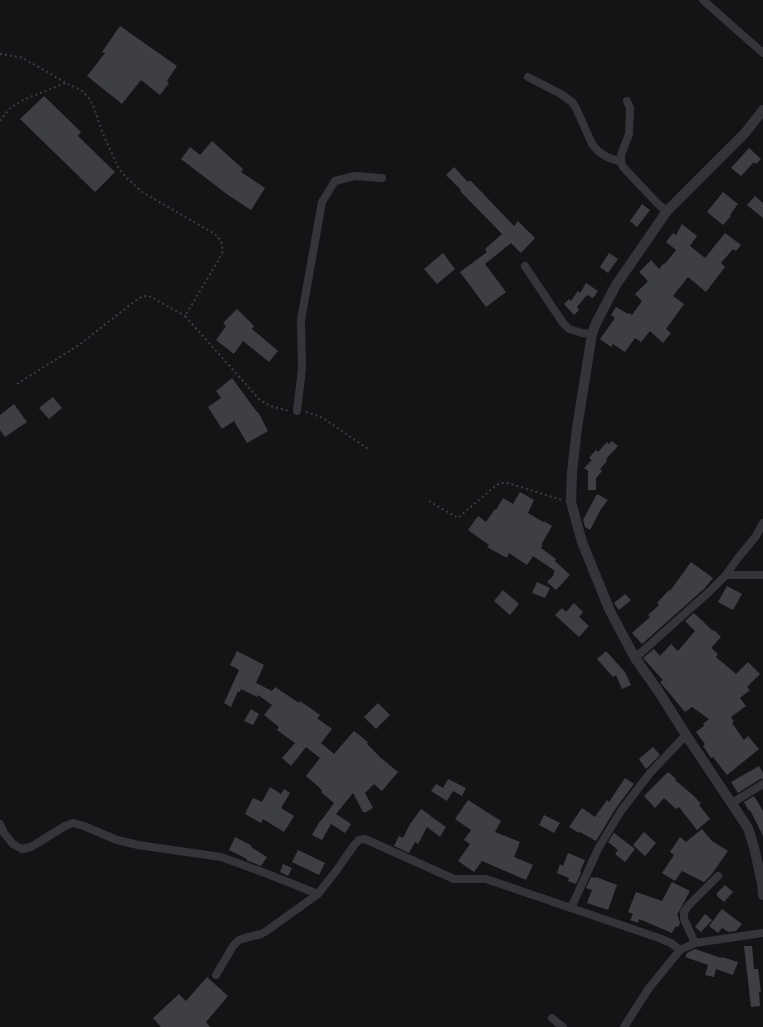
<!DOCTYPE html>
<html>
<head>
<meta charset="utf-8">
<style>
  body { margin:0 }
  canvas { display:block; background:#141416 }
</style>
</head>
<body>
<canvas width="763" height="1027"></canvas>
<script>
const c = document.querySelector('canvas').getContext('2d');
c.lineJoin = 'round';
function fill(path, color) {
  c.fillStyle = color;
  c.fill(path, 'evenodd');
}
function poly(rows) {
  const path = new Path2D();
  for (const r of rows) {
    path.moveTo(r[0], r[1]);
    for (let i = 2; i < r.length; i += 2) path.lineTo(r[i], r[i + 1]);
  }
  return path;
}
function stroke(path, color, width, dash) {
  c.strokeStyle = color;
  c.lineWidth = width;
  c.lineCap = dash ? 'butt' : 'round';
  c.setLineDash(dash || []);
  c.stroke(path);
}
fill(poly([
  [120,26,177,66,167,81,169,83,160,95,141,80,122,104,87,76,105,53,102,52],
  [44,96,81,132,78,136,115,172,95,192,20,119],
  [212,141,243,169,241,172,265,188,251,210,228,195,181,159,190,147,200,155],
  [749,148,761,159,756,164,754,162,741,176,731,168],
  [454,167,468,182,470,180,514,226,518,221,535,238,521,253,511,243,485,264,506,292,486,307,460,272,487,252,485,249,502,234,460,191,461,190,446,175],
  [723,192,738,204,730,215,731,216,723,225,707,212],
  [755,196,763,203,763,218,747,205],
  [642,204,650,210,637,227,630,221],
  [682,224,697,236,690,246,705,258,725,233,741,245,736,251,733,249,721,263,725,267,706,292,688,277,673,296,684,304,666,329,671,333,663,343,650,331,641,342,635,338,625,352,613,344,611,347,600,339,615,318,611,315,616,307,628,314,629,313,632,315,642,301,635,294,648,281,639,272,651,260,659,269,664,263,665,264,676,250,666,242,673,233,676,235],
  [443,253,455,269,437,284,424,269],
  [609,253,618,259,608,273,600,267],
  [586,283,598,291,593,298,587,295,577,307,579,310,574,315,564,304,569,299,571,301,578,291,580,293],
  [237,309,254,326,252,329,278,351,269,362,243,341,234,354,216,340,226,326,223,323],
  [232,378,257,412,258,412,268,431,247,443,234,421,222,429,208,407,221,398,216,391],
  [53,397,62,408,49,419,39,408],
  [14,404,27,422,5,437,0,430,0,415],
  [612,441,618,446,606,459,607,461,600,469,602,471,596,478,596,490,588,490,588,471,584,468,592,460,589,458,596,450,598,452,607,442,609,444],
  [520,492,534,500,528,513,543,522,544,521,552,526,541,545,543,545,541,548,556,559,555,561,570,575,556,590,547,582,554,575,553,574,555,571,533,556,527,565,509,553,507,558,487,547,489,545,468,530,478,516,486,522,495,509,496,510,503,498,513,504],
  [597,494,608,500,601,509,590,530,585,527,583,520],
  [691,562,713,578,705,588,642,644,632,633,650,617,648,615,659,605,657,603,669,590,670,591],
  [537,582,550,588,545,598,532,593],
  [727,586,742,594,733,610,718,602],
  [503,590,519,604,510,615,494,601],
  [625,594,631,600,619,610,614,603],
  [574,603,583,612,579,617,589,626,579,637,555,615,562,608,566,612],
  [694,613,713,631,714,630,721,637,711,648,718,654,716,657,736,674,748,662,760,674,747,687,750,690,740,698,746,706,731,717,734,722,732,723,744,740,748,736,759,749,727,775,713,757,711,758,703,746,705,744,696,732,704,726,703,724,709,719,692,707,685,712,660,682,663,680,643,658,654,649,660,656,671,644,678,651,695,631,685,621],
  [237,651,264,665,256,683,272,691,275,687,299,703,300,701,320,715,317,718,332,729,321,743,334,754,354,731,368,742,367,744,381,758,398,772,382,791,374,784,365,793,373,808,366,812,363,812,353,793,336,814,351,824,345,833,331,824,322,840,312,835,320,821,321,821,334,803,321,792,322,790,306,776,320,758,306,747,291,766,282,758,295,743,277,730,279,727,264,715,272,705,258,695,257,697,241,689,240,692,238,691,231,707,224,703,239,670,230,665],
  [606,651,625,672,631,685,622,689,616,675,613,677,597,659],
  [378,703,390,715,376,729,364,717],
  [251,709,259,714,253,725,244,721],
  [653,747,660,755,646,769,639,759],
  [759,766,763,773,763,779,760,779,738,793,731,782],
  [668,772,676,779,675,780,694,796,701,804,699,805,710,819,697,830,679,807,676,809,664,798,655,808,644,796],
  [625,778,634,784,616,808,596,841,580,832,579,833,569,827,582,808,595,817,607,800,609,802],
  [448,779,466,788,462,796,453,791,447,801,431,791,436,784,443,788],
  [270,787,281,794,284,789,290,793,281,808,294,816,284,832,263,819,261,823,245,814,253,798,262,802],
  [754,796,763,811,763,836,750,810,749,811,744,802],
  [468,800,501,821,495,832,520,842,514,857,533,865,526,880,482,861,474,872,458,861,470,844,464,840,471,830,455,819],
  [421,809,430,815,429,815,446,827,440,837,427,827,418,844,415,842,409,853,394,846,399,836,403,838,410,824],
  [544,815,560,823,554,833,539,825],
  [702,829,712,841,728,851,711,875,704,882,682,871,675,881,662,873,674,855,670,852,680,837,686,842],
  [644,832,656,843,645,856,633,845],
  [614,833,635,849,625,862,615,854,618,850,608,842],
  [235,837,252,846,251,847,267,857,261,866,246,860,247,859,229,850],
  [298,850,325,863,319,875,292,862],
  [568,853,585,860,580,872,581,873,576,884,568,881,569,878,557,873,560,864,563,866],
  [283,864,292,868,288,876,280,872],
  [591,877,595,878,596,877,617,885,608,910,587,903,592,890,586,888],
  [672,882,690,891,677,915,678,916,680,923,678,927,676,926,672,933,639,919,638,923,630,920,633,914,628,912,636,892,662,901],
  [725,885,733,892,724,902,717,896,717,893],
  [722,909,742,924,736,931,729,932,722,928,718,933,709,926],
  [705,914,712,920,701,932,695,927],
  [744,946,752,946,754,969,758,969,761,992,759,992,760,1006,751,1007],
  [695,949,721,958,722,957,738,962,733,975,716,969,714,977,705,975,708,965,685,957,687,953],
  [207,977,228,996,206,1022,210,1027,161,1027,153,1018,179,994,186,1001]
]), '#3e3f43');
stroke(poly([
  [0,54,20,57,37,66,66,83,81,90,89,98,94,108,103,134,119,169,128,179,142,192,215,234,221,241,223,251,218,261,185,316,259,399,270,406,290,411],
  [0,121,10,108,25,99,66,83],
  [17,384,79,345,135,301,143,296,149,296,185,316],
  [306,412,310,413,323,418,368,449],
  [429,501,458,518,494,487,500,483,508,483,562,500]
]), '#3a3c42', 2, [2, 3]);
stroke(poly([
  [703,0,763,53],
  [528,77,561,94,572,102,576,108,592,144,598,151,607,157,621,162],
  [627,101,630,108,629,134,621,155,621,162,623,167,659,205,667,211],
  [525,266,563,323,569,329,582,333,592,334],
  [297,411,302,369,301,320,322,202,335,181,355,176,382,178],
  [726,575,738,558,756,536,763,523],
  [635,658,709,592,726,575,763,575],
  [732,803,763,784],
  [0,824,4,833,13,844,22,849,31,847,65,826,73,823,84,826,117,840,138,845,221,857,265,873,318,894,336,871,355,844,359,840,365,839,454,879,486,879,659,938,671,943,680,950],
  [571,908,599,847,621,811,650,773,686,735],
  [695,943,684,919,684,912,688,906,718,876],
  [216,975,233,946,239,940,245,938,261,934,265,932,318,894],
  [552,1018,563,1027],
  [624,1027,649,988,680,950,695,943,763,933]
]), '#34353b', 8);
stroke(poly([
  [763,110,745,133,667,211,616,285,596,323,592,334,577,428,572,472,571,502,582,542,610,611,635,658,659,692,686,735,748,828,754,847,762,883,763,895]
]), '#34353b', 10);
</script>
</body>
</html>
